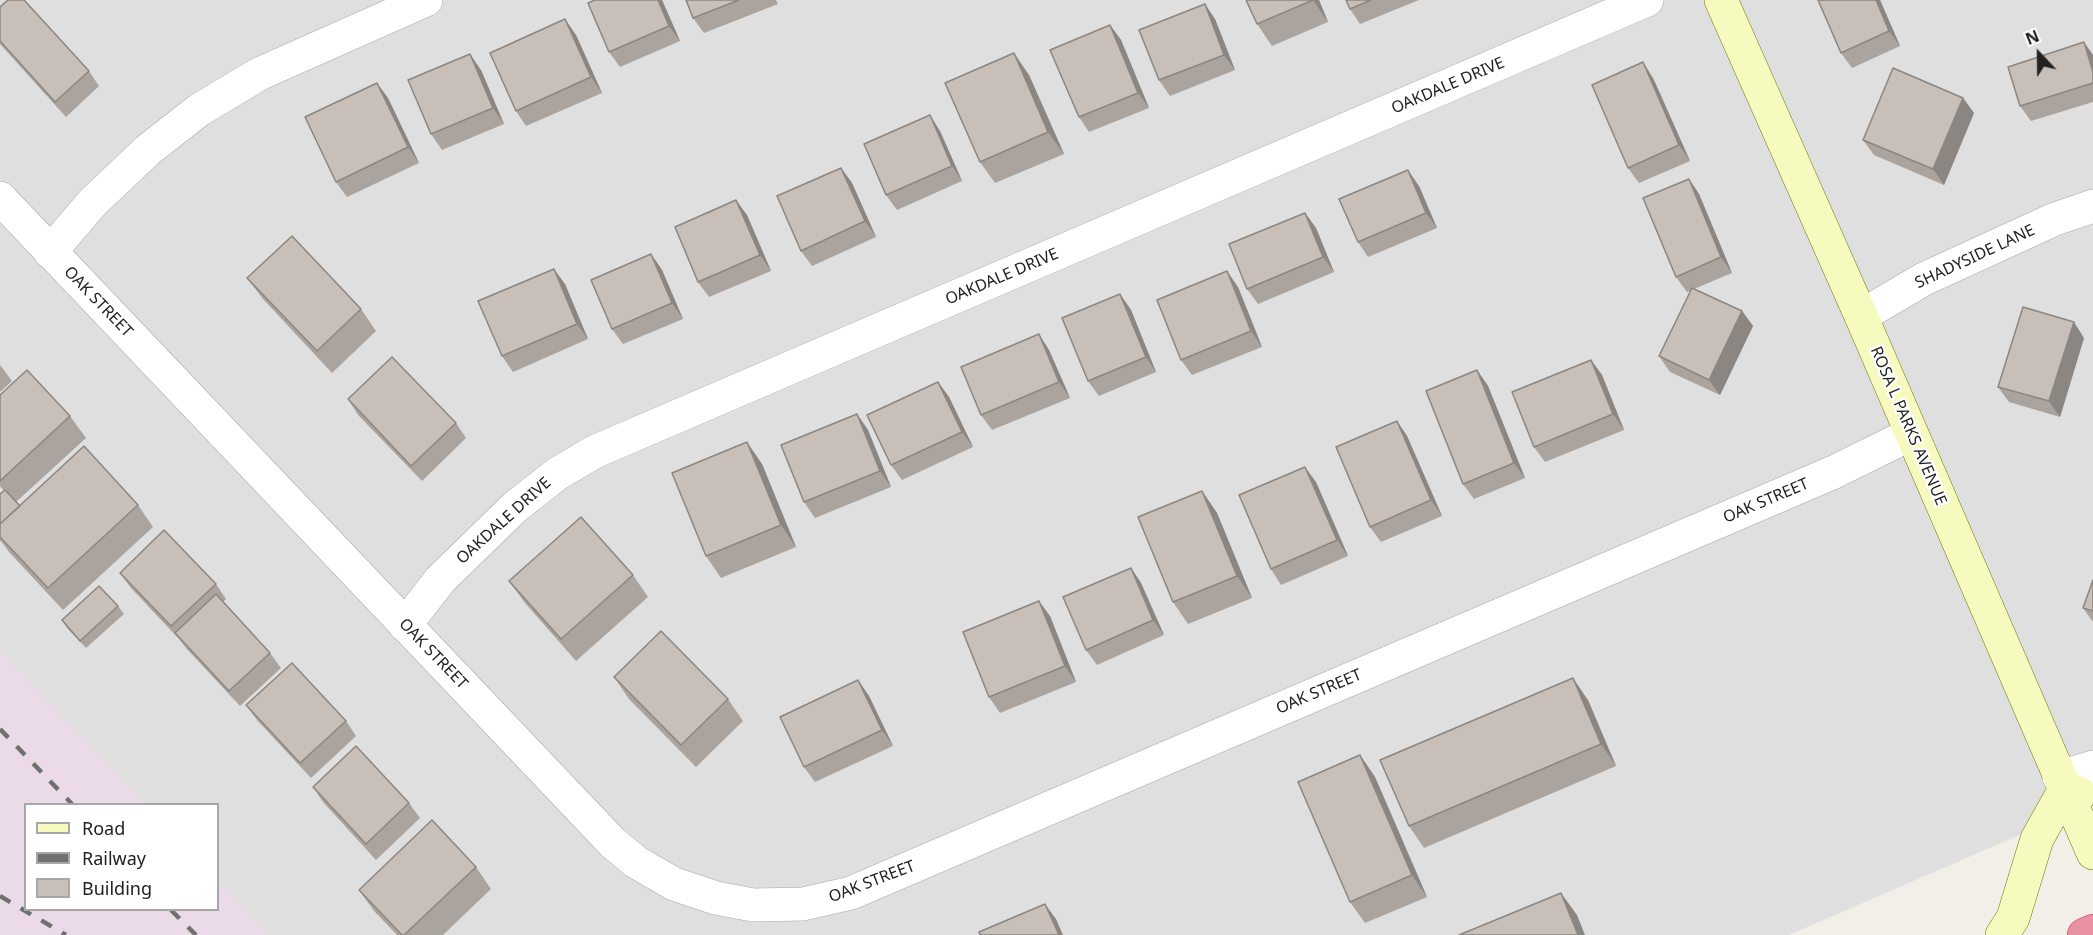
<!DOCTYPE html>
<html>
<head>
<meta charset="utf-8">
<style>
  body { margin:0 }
  #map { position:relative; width:2093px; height:935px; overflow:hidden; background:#f2efe9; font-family:"Noto Sans",sans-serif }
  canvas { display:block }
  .legend { position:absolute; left:24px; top:803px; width:195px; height:108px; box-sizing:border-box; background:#fff; border:2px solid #a7a7a7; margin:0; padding:8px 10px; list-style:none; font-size:18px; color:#222 }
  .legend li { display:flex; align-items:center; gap:12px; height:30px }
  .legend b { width:30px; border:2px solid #a7a7a7 }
  .north { position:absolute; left:2009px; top:24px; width:60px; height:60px; -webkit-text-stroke:4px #fff; paint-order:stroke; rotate:338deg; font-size:16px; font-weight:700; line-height:24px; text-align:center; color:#222 }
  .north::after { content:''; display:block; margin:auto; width:21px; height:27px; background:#222; clip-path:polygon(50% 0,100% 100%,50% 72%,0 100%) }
</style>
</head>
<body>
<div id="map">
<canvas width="2093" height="935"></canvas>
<ul class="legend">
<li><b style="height:8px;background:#f7fabf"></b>Road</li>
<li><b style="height:8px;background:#707070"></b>Railway</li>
<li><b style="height:16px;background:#c7bfb8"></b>Building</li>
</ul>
<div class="north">N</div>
</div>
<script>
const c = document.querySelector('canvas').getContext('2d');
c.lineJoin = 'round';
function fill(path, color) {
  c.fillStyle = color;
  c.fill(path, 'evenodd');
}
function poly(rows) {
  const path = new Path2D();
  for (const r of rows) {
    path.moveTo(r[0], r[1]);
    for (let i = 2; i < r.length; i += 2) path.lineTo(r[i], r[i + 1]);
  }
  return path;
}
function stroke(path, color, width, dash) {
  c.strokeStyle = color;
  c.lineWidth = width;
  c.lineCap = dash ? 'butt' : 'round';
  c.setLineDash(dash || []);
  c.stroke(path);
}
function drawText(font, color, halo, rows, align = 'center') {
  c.font = font + ' "Noto Sans",sans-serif';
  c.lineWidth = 4.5;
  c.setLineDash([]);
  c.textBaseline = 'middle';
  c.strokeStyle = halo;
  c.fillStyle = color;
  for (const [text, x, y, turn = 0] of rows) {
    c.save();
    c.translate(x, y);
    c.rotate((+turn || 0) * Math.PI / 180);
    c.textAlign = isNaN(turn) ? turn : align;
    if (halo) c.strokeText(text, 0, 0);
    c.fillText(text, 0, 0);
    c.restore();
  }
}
fill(poly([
  [0,0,2093,0,2093,803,1789,935,268,935,218,881,218,804,145,804,0,651]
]), '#e0dfdf');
fill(poly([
  [0,651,145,804,26,804,26,910,218,910,218,881,268,935,0,935]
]), '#ebdbe8');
const street = poly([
  [0,198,612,842,636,862,674,884,716,898,753,905,803,904,851,893,1834,472,1911,434],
  [50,252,93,202,148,150,199,110,259,74,426,0],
  [1861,316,1924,279,2055,219,2093,206],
  [405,625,440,580,515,507,557,474,594,452,1647,0],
  [2059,777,2093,767]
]);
const secondary = poly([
  [1721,0,1861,316,2093,853],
  [2002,935,2013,918,2037,839,2065,789,2080,794]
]);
const highway = poly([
  [2084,935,2093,931]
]);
stroke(street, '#a9a9a9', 34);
stroke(secondary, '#707d05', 34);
stroke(highway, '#dc2a67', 34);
stroke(street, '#fff', 33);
stroke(secondary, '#f7fabf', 33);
stroke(highway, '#e892a2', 33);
stroke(poly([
  [0,729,72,804],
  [0,896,66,935],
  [171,910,196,935]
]), '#707070', 4.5, [12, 12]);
fill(poly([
  [662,0,680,41,620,67,609,52],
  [686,0,776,0,778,4,704,33,693,18],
  [1246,0,1319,0,1328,22,1272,46,1257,24],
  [1346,0,1419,0,1360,24,1350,9],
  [1818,0,1880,0,1900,46,1852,68,1841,53],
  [0,7,89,71,99,86,66,117,0,44],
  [1215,19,1235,70,1170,96,1159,80],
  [1110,25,1121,40,1149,108,1089,132,1079,117],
  [576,35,602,93,526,126,516,111],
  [2093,55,2093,102,2031,121,2020,106],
  [481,70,504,124,442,150,431,134],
  [1029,75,1064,154,995,183,980,162],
  [1653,78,1690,161,1639,183,1628,168],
  [388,98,419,163,347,197,336,182],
  [1963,98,1974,113,1944,185,1874,155,1863,140],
  [940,131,962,181,897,210,886,195],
  [841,168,852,183,876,237,812,266,801,251],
  [1689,179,1699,194,1732,273,1694,289,1742,311,1753,326,1720,395,1670,372,1659,356,1690,291,1687,292,1676,277],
  [1419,186,1437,228,1368,257,1358,242],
  [1305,213,1316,228,1334,272,1258,304,1247,289],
  [747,215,771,271,709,297,698,282],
  [651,254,662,270,683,319,623,344,612,329],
  [247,278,361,309,376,331,332,373,263,299],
  [565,284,588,339,513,372,502,356],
  [1238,287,1262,347,1192,375,1181,360],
  [1120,294,1131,310,1156,372,1099,396,1088,381],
  [2084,338,2060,417,2009,402,1998,387],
  [1049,350,1070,398,992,430,981,415],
  [1591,360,1602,375,1624,430,1545,462,1534,447],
  [0,365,12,381,0,392],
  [1477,370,1488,386,1525,478,1474,499,1463,484],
  [938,382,949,397,973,447,902,480,891,465],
  [0,395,70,416,86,438,16,502,20,506,138,505,153,527,63,610,9,552,1,541,0,541,0,494,4,491,0,486],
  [348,399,456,423,466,438,422,481,358,415],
  [857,414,868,430,891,487,815,518,804,502],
  [1397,421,1407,436,1442,516,1381,542,1370,527],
  [762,464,796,547,721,578,706,556],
  [1316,482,1348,556,1281,585,1271,569],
  [1202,491,1217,513,1252,598,1188,624,1173,602],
  [1131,568,1141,583,1164,635,1097,665,1086,650],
  [120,573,216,584,226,599,223,602,270,653,281,668,240,706,186,648,179,639,131,588],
  [633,575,648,597,576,661,525,603,509,581],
  [2093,580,2093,622,2083,608],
  [118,606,124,614,86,648,67,628,62,620],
  [1050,616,1076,682,1000,713,989,697],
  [614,677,728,699,743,721,696,767,629,699],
  [858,680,869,696,893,746,815,782,804,767],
  [1588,700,1616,766,1424,848,1409,826],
  [246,705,346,721,356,736,311,778,257,720],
  [1360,755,1375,777,1427,897,1365,923,1350,902],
  [313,787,409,803,420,818,376,860,323,802],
  [476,867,491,889,443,935,397,935,374,911,359,890]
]), '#aba49e');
fill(poly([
  [658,0,662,0,680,41,669,26],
  [1313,0,1319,0,1328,22],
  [1876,0,1880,0,1900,46,1889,31],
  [1205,4,1215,19,1235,70,1224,55],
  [565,19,576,35,602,93,591,77],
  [1110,25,1121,40,1149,108,1138,93],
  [2084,42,2093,55,2093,72],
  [1014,53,1029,75,1064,154,1048,132],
  [470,54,481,70,504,124,493,108],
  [1643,62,1653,78,1690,161,1679,145],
  [377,83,388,98,419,163,408,147],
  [1963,98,1974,113,1944,185,1933,169],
  [930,115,940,131,962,181,952,166],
  [841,168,852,183,876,237,865,221],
  [1408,170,1419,186,1437,228,1426,213],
  [1689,179,1699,194,1732,273,1721,257],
  [736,200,747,215,771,271,760,255],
  [1305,213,1316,228,1334,272,1323,257],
  [651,254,662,270,683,319,672,303],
  [554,269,565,284,588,339,577,324],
  [1227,271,1238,287,1262,347,1251,331],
  [1120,294,1131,310,1156,372,1146,357],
  [1742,311,1753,326,1720,395,1709,380],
  [2074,322,2084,338,2060,417,2049,401],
  [1039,334,1049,350,1070,398,1059,382],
  [1591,360,1602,375,1624,430,1613,414],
  [1477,370,1488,386,1525,478,1514,463],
  [938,382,949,397,973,447,962,432],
  [857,414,868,430,891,487,880,471],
  [1397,421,1407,436,1442,516,1431,500],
  [747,442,762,464,796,547,781,525],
  [1305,467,1316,482,1348,556,1337,540],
  [1202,491,1217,513,1252,598,1237,576],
  [1131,568,1141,583,1164,635,1153,620],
  [1039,601,1050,616,1076,682,1065,666],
  [1573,678,1588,700,1616,766,1601,744],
  [858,680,869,696,893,746,882,730],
  [1360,755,1375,777,1427,897,1412,875],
  [1561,893,1577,915,1585,935,1578,935],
  [1045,904,1056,919,1063,935,1059,935]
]), '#8b8681');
const building = poly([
  [8,0,24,0,89,71,55,102,0,41,0,7,8,0],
  [595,0,658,0,669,26,609,52,588,3,595,0],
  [686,0,739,0,693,18,686,0],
  [1246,0,1313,0,1257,24,1246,0],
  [1346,0,1371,0,1350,9,1346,0],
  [1818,0,1876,0,1889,31,1841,53,1818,0],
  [1205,4,1224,55,1159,80,1139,30,1205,4],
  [565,19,591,77,516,111,490,53,565,19],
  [1110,25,1138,93,1079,117,1050,50,1110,25],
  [2084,42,2093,72,2093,83,2020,106,2008,67,2084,42],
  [1014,53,1048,132,980,162,945,83,1014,53],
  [470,54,493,108,431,134,408,80,470,54],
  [1643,62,1679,145,1628,168,1592,85,1643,62],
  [1893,68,1963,98,1933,169,1863,140,1893,68],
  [377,83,408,147,336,182,305,117,377,83],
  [930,115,952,166,886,195,864,144,930,115],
  [841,168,865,221,801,251,777,196,841,168],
  [1408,170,1426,213,1358,242,1339,199,1408,170],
  [1689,179,1721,257,1676,277,1643,198,1689,179],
  [736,200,760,255,698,282,675,227,736,200],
  [1305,213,1323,257,1247,289,1229,244,1305,213],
  [292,236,361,309,317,351,247,278,292,236],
  [651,254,672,303,612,329,591,280,651,254],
  [554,269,577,324,502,356,478,301,554,269],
  [1227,271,1251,331,1181,360,1157,300,1227,271],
  [1692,288,1742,311,1709,380,1659,356,1692,288],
  [1120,294,1146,357,1088,381,1062,318,1120,294],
  [2023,307,2074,322,2049,401,1998,387,2023,307],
  [1039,334,1059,382,981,415,961,367,1039,334],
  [392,357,456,423,411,466,348,399,392,357],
  [1591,360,1613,414,1534,447,1512,392,1591,360],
  [27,370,70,416,0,481,0,395,27,370],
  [1477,370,1514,463,1463,484,1426,391,1477,370],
  [938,382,962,432,891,465,867,415,938,382],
  [857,414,880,471,804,502,781,445,857,414],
  [1397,421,1431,500,1370,527,1336,447,1397,421],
  [747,442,781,525,706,556,672,473,747,442],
  [84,446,138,505,48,588,0,537,0,524,84,446],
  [1305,467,1337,540,1271,569,1239,495,1305,467],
  [5,490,20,506,0,524,0,494,5,490],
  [1202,491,1237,576,1173,602,1138,517,1202,491],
  [581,517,633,575,561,639,509,581,581,517],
  [164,530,216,584,171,626,120,573,164,530],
  [1131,568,1153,620,1086,650,1063,597,1131,568],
  [2093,580,2093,611,2083,608,2093,580],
  [99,586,118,606,80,641,62,620,99,586],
  [216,594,270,653,229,691,175,633,216,594],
  [1039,601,1065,666,989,697,963,632,1039,601],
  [661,631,728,699,681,745,614,677,661,631],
  [292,663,346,721,300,763,246,705,292,663],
  [1573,678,1601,744,1409,826,1380,760,1573,678],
  [858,680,882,730,804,767,780,717,858,680],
  [356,746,409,803,366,844,313,787,356,746],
  [1360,755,1412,875,1350,902,1298,782,1360,755],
  [432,820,476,867,404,935,402,935,359,890,432,820],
  [1561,893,1578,935,1459,935,1561,893],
  [1045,904,1059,935,980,935,979,932,1045,904]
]);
fill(building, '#c7bfb8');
stroke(building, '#8b8681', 1.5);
drawText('16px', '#222', '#fff', [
  ["OAKDALE DRIVE",1448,86,-23],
  ["SHADYSIDE LANE",1975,257,-25],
  ["OAKDALE DRIVE",1002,277,-23],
  ["OAK STREET",98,302,46],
  ["ROSA L PARKS AVENUE",1908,426,67],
  ["OAK STREET",1766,501,-23],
  ["OAKDALE DRIVE",504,521,-42],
  ["OAK STREET",433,654,46],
  ["OAK STREET",1319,692,-23],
  ["OAK STREET",872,882,-21]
]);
</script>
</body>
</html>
